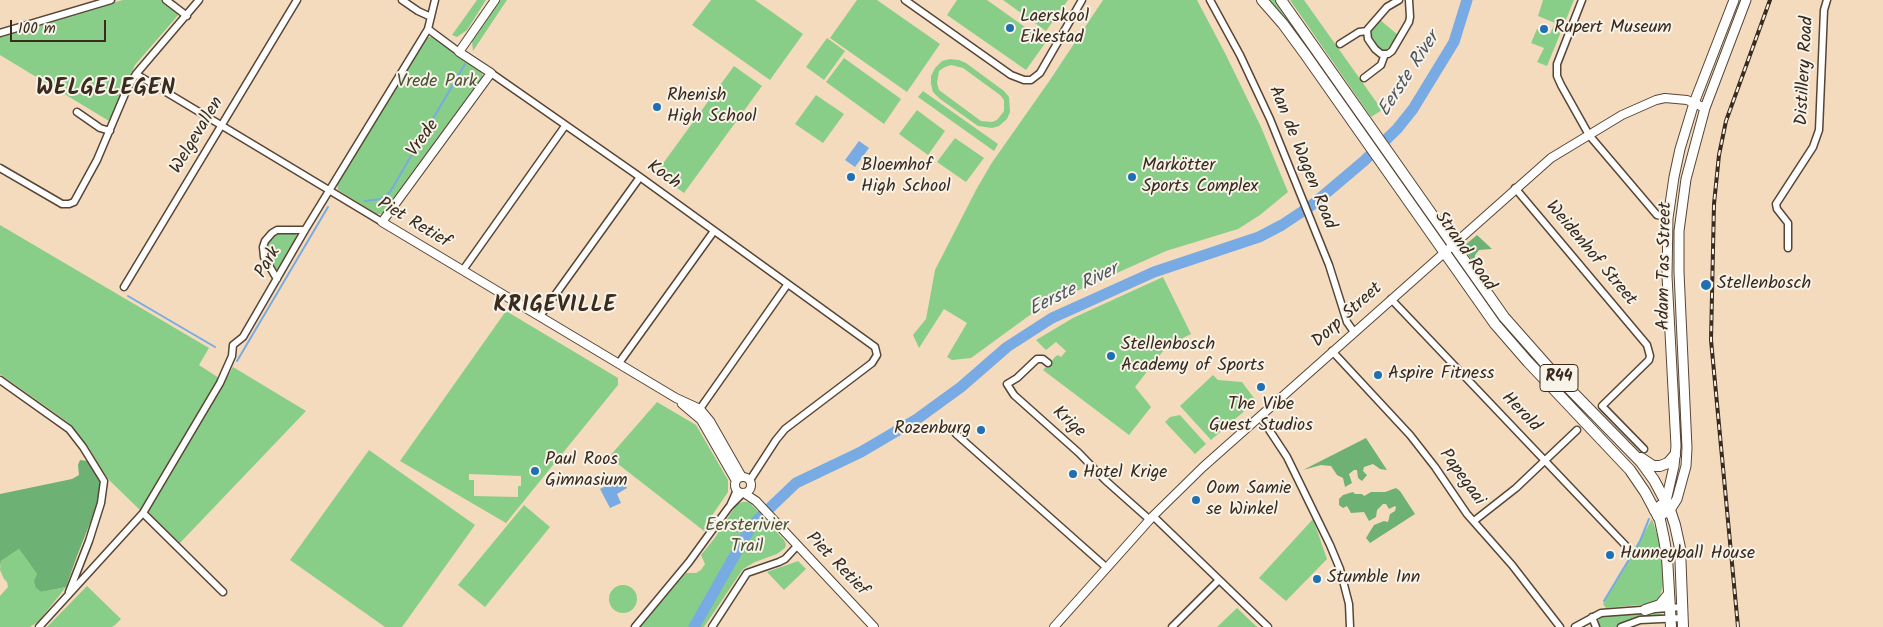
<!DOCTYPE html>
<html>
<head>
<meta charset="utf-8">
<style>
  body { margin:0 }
  #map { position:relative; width:1883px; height:627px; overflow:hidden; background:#f4dbbe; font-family:Kalam,sans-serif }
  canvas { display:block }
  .scale { position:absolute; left:10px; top:20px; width:96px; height:22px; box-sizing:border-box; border:2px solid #3b2a1e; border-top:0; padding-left:6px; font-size:15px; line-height:18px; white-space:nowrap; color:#3b2a1e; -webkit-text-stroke:4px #f7f3e8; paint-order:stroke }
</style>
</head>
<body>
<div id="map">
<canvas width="1883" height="627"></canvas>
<div class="scale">100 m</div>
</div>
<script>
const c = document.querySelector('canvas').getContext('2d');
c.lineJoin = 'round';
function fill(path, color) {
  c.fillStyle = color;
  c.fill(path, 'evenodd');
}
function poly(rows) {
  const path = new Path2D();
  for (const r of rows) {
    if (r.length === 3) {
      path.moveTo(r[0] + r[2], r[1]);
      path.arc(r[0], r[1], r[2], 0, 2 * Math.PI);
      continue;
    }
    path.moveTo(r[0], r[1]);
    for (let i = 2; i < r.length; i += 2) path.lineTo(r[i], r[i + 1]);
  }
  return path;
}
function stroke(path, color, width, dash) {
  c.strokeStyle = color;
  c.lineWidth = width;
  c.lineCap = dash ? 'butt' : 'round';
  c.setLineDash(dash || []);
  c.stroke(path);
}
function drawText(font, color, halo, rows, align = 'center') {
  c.font = font + ' Kalam,sans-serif';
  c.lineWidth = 4;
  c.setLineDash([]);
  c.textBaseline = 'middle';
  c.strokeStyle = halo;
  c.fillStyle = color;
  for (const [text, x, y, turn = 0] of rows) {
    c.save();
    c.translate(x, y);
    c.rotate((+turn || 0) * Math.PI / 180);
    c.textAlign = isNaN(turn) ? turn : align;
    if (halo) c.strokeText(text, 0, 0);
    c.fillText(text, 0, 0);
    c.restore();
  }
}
fill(poly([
  [123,0,163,0,180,13,135,65,109,121,0,55,0,34],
  [477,0,486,0,467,30,457,37,452,35],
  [500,0,507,0,473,51,472,41],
  [711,0,755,0,803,34,770,80,692,25],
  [857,0,877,0,940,44,907,92,830,38],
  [957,0,987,0,1046,42,1026,70,947,15],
  [1003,0,1068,0,1046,31],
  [1103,0,1197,0,1226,55,1261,127,1288,192,1260,215,1238,229,1166,251,1041,307,971,358,952,360,947,357,967,323,944,309,919,348,913,335,926,319,935,270,976,190,991,164,1050,80],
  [1267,0,1276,0,1285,11,1370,132,1367,135],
  [1290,0,1304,0,1382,110,1371,117],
  [1543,0,1574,0,1547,66,1537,62,1544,48,1531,43,1537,29,1550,34,1555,23,1538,16],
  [1379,19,1398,35,1386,51,1378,49,1369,35,1369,32],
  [426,37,433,37,481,71,483,76,386,211,383,214,377,214,338,190,337,183],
  [827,38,845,51,824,80,806,67],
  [844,58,901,99,884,124,826,82],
  [950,59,959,60,966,63,1004,91,1009,97,1010,112,1007,119,999,126,992,128,978,126,940,99,933,92,931,84,931,76,935,68,942,61],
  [951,65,963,68,1000,95,1004,100,1004,111,997,120,992,122,981,121,939,90,937,83,939,71,945,67],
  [734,66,762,86,684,193,656,173],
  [923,91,998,144,994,151,918,97],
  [816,95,844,114,823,143,795,124],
  [917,110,945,131,928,155,899,134],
  [955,138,984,158,966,182,937,162],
  [0,225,209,348,199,365,219,378,140,510,110,481,102,470,89,448,69,423,0,374],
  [290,231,296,233,297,239,280,267,277,269,271,267,267,260,266,245,271,237,279,232],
  [1459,261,1585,411,1583,414,1528,356,1500,323,1456,263],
  [1163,277,1191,334,1167,346,1135,387,1151,407,1129,435,1043,370,1056,356,1058,355,1061,357,1066,351,1056,342,1046,350,1036,340,1073,318],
  [506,311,618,378,618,385,506,523,400,461],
  [469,474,521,476,521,486,518,486,518,497,474,496,474,480,469,480],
  [233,367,306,411,179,544,154,520,148,511],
  [1213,375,1218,380,1242,382,1256,401,1211,440,1180,406],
  [657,402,696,425,728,480,728,492,713,514,704,531,609,457],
  [1180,415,1206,444,1195,454,1165,422,1170,417],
  [369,450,475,525,402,627,385,627,290,560],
  [743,502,748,502,751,504,784,540,786,544,785,548,777,554,755,562,743,569,704,627,640,627,686,573,696,573,701,570,705,564,701,555,714,539,737,504],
  [524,505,550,527,485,607,458,585],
  [1313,519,1327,559,1286,601,1259,578],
  [1652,519,1658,537,1662,561,1663,585,1659,600,1650,604,1606,608,1603,604],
  [19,549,37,574,36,588,41,592,66,587,39,621,30,627,0,627,0,596,8,587,7,582,4,579,0,570,1,561],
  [798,561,806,569,784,590,767,572],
  [623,599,14],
  [87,586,121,619,115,625,112,627,47,627],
  [1237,608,1256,626,1258,627,1217,627],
  [1613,614,1661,614,1662,615,1636,618,1615,627,1600,627,1598,621,1601,617]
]), '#89ce88');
fill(poly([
  [1477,235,1492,249,1479,250,1475,255,1474,263,1464,249,1464,246],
  [1366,438,1387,470,1380,469,1373,464,1364,467,1363,471,1367,475,1362,481,1358,478,1357,470,1354,470,1349,474,1352,483,1345,487,1343,478,1337,475,1331,466,1321,465,1303,470],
  [80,460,88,461,102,484,98,503,77,556,66,587,41,592,36,588,34,581,37,574,19,549,1,561,0,567,0,494,72,479,79,475,78,465],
  [1396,488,1400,491,1415,514,1370,543,1366,538,1374,525,1384,521,1388,522,1390,514,1395,511,1396,507,1395,506,1389,509,1386,504,1383,504,1377,510,1376,517,1369,521,1364,512,1351,513,1347,506,1343,508,1339,505,1339,499,1343,495,1353,492,1355,494,1362,494,1364,496,1371,492,1385,492]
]), '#6eb174');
fill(poly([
  [859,141,869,148,855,167,845,160],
  [621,478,627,488,617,494,621,503,610,508,600,489]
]), '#78abe4');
stroke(poly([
  [365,201,381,199,390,192,465,64],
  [128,296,215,347],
  [237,361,328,207],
  [1604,601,1640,541,1649,519]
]), '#78abe4', 2);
stroke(poly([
  [694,627,752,525,796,483,861,452,917,419,961,387,1007,347,1052,318,1154,272,1259,237,1282,225,1312,205,1364,161,1397,129,1413,109,1454,42,1467,0]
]), '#78abe4', 11);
const minor = poly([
  [166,0,187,16],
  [402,0,418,11,431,17],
  [905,0,1011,75,1024,80,1031,80,1040,73,1082,0],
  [1210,0,1240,55,1270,119,1329,265,1347,322,1354,332],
  [1399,0,1387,7,1367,30,1368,39,1375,49,1381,54,1388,54,1392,51,1409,22,1410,17,1409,0],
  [1582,0,1557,64,1557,76,1561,85,1589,135,1657,215,1668,218],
  [428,29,459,52],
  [0,33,111,0],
  [1340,44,1359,32,1367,31],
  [491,73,640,177,875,347,877,355,872,363,785,429,776,440,750,480],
  [136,74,382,222],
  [1364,78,1381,65,1385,54],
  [77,112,100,128,110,131],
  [0,168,62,204,69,204,74,202,97,160,127,89,136,74,199,0],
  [1515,188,1647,345,1650,356,1649,360,1602,406,1644,449],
  [1788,248,1788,223,1777,209,1776,204,1813,147,1819,130,1824,10,1827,0],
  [463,270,565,126],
  [277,279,264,257,263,247,265,241,272,233,277,230,305,230],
  [124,287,297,0],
  [1391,299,1628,548],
  [540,316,640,177],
  [1332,351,1410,435,1435,467,1467,514,1512,565,1560,627],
  [619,363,714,231],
  [1048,363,1043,359,1037,359,1017,378,1007,384,1014,395,1079,453,1105,480,1150,520],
  [0,380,69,429,83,447,104,481,101,503,89,541,69,592],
  [697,413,787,285],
  [1260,416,1287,457,1330,545,1340,569,1349,604,1350,627],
  [956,434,1107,568],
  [730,506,737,490],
  [143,513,223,592],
  [1153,516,1268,627],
  [1474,521,1516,488,1577,430],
  [1592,617,1596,627],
  [39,627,143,513,220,383,232,356,233,345,243,337,305,230,428,29,435,0],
  [635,627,689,562,729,507,743,493],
  [712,627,747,573,779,562,785,559,797,546],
  [1172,627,1219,580],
  [1575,627,1601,613,1682,607],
  [1621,627,1640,620,1682,618]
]);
const tertiary = poly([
  [495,0,459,52,491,73,382,222,676,398,700,409,710,421,742,477],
  [682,404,701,420,736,481],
  [743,485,8],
  [744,493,756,501,874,627],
  [1054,627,1153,516,1203,467,1551,158,1622,115,1656,100,1665,98,1687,100,1705,108]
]);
const secondary = poly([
  [1654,510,1666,501,1674,466,1676,446,1667,276,1668,218,1674,177,1680,149,1694,103,1734,0],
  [1658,517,1670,510,1677,499,1686,466,1687,448,1679,272,1679,231,1686,179,1705,108,1746,0]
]);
const primary = poly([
  [1262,0,1283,24,1305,54,1495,324,1528,362,1630,470,1645,492,1660,520,1664,539,1667,557,1671,627],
  [1281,0,1504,317,1550,369,1641,462,1654,480,1670,510,1675,525,1680,548,1683,627],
  [1641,458,1653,466,1660,466,1668,463,1675,455],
  [1645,610,1660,605,1669,594]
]);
stroke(minor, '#574536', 9);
stroke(tertiary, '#574536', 10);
stroke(secondary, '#574536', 11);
stroke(primary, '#574536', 12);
stroke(minor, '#fff', 6);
stroke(tertiary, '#fff', 8);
stroke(secondary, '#fff', 9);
stroke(primary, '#fff', 10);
const rail = poly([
  [1738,627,1711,340,1714,204,1719,155,1726,121,1770,0]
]);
stroke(rail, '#3b2a1e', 4);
stroke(rail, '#f7f3e8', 2, [5.5]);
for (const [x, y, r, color] of [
  [1010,28,5,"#1f6fb2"],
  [1544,29,5,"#1f6fb2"],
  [657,107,5,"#1f6fb2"],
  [851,177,5,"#1f6fb2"],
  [1132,177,5,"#1f6fb2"],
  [1706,285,6,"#1f6fb2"],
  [1111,356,5,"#1f6fb2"],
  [1378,375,5,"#1f6fb2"],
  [1261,387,5,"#1f6fb2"],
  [981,430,5,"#1f6fb2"],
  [535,471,5,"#1f6fb2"],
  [1073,474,5,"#1f6fb2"],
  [1196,500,5,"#1f6fb2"],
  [1610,555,5,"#1f6fb2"],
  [1317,579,5,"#1f6fb2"]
]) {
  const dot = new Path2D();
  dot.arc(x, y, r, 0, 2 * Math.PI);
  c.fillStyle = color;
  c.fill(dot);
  stroke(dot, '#f7f3e8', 2);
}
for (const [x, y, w] of [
  [1559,378,38]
]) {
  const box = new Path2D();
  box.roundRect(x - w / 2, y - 13.5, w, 27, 4);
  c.fillStyle = '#f7f3e8';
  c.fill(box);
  stroke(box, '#3b2a1e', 1);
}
drawText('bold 16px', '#3b2a1e', null, [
  ["R44",1559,378]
]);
drawText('18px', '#3b2a1e', '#f7f3e8', [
  ["Laerskool",1020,18],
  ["Eikestad",1020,39],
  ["Rupert Museum",1554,29],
  ["Rhenish",667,97],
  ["High School",667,118],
  ["Bloemhof",861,167],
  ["High School",861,188],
  ["Markötter",1142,167],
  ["Sports Complex",1142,188],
  ["Stellenbosch",1717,285],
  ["Stellenbosch",1121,346],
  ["Academy of Sports",1121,367],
  ["Aspire Fitness",1388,375],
  ["The Vibe",1261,406,"center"],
  ["Guest Studios",1261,427,"center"],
  ["Rozenburg",971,430,"right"],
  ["Paul Roos",545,461],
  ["Gimnasium",545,482],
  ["Hotel Krige",1083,474],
  ["Oom Samie",1206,490],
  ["se Winkel",1206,511],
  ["Hunneyball House",1620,555],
  ["Stumble Inn",1327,579]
], 'left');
drawText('18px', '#3b2a1e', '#f7f3e8', [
  ["Distillery Road",1806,71,-87],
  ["Welgevallen",198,136,-59],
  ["Vrede",424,139,-54],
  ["Aan de Wagen Road",1301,158,68],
  ["Koch",663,176,35],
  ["Piet Retief",413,224,31],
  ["Strand Road",1464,252,55],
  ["Weidenhof Street",1590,254,50],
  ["Park",269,263,-60],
  ["Adam Tas Street",1666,266,-89],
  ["Dorp Street",1348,316,-42],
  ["Herold",1520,413,46],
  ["Krige",1068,423,42],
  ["Papegaai",1461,478,54],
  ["Piet Retief",836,565,46]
]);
drawText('18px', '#4e5338', '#f7f3e8', [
  ["Vrede Park",437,83],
  ["Eersterivier",747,527],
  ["Trail",747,548]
]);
drawText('italic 19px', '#505763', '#f7f3e8', [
  ["Eerste River",1410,75,-57],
  ["Eerste River",1074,291,-26]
]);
c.letterSpacing = '1px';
drawText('bold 22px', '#3b2a1e', '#f7f3e8', [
  ["WELGELEGEN",106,90],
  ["KRIGEVILLE",555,307]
]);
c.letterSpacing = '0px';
</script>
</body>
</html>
